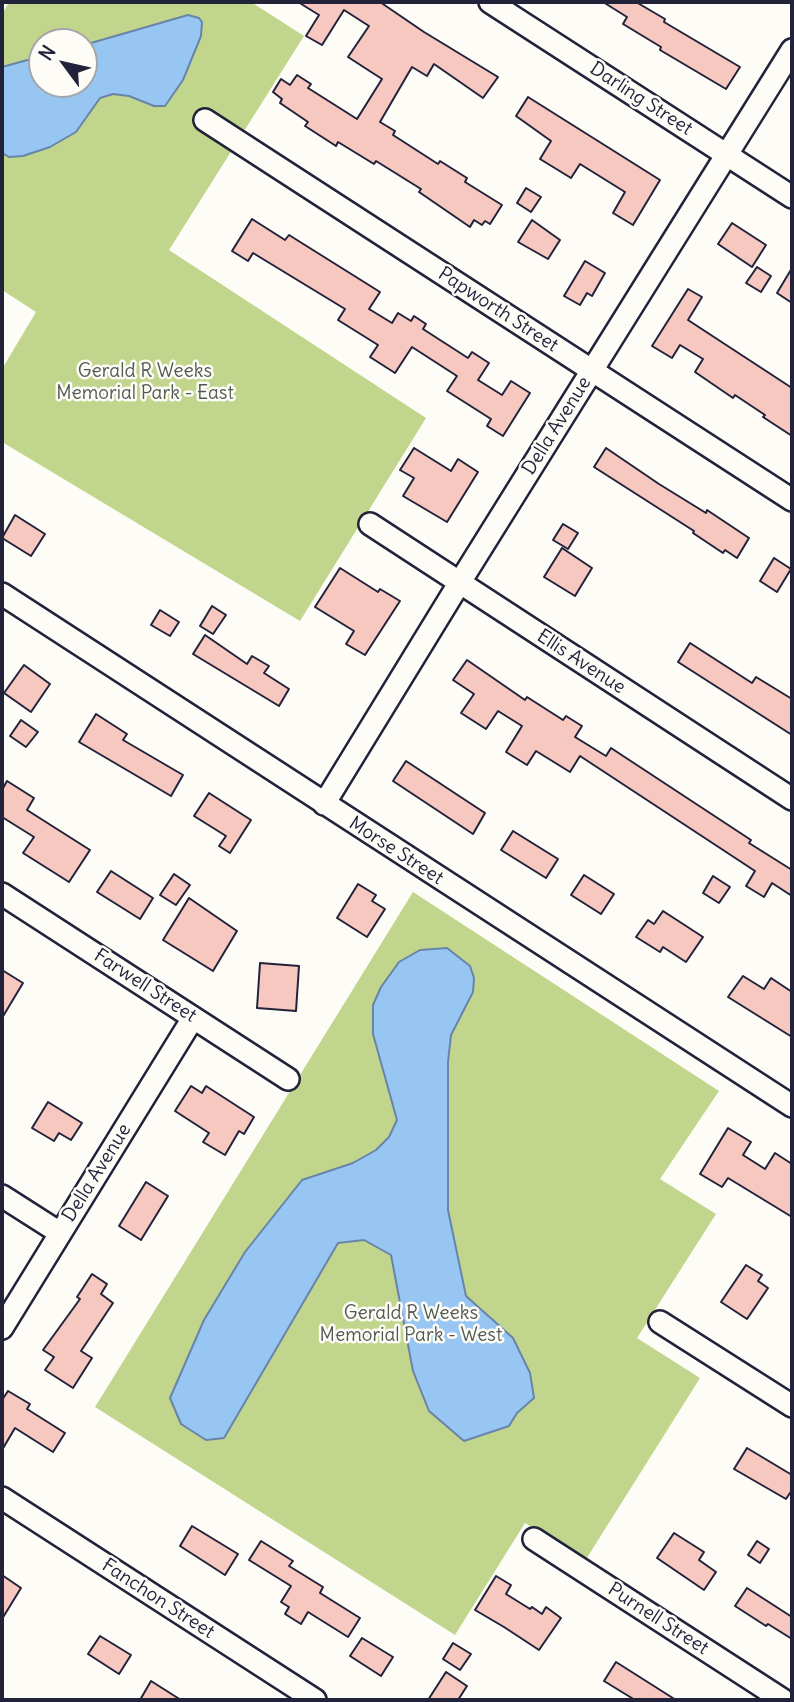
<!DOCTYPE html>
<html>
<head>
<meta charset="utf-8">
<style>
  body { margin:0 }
  #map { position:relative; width:794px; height:1702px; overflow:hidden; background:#fdfcf7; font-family:Delius,sans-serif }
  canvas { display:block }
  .frame { position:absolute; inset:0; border:4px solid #22223b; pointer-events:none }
  .north { position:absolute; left:28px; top:28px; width:70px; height:70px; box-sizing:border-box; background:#fdfcf7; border:2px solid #a5a5ac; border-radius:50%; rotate:303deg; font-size:19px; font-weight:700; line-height:28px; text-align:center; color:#22223b }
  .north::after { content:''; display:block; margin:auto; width:24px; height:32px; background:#22223b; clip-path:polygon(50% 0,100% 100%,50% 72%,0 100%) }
</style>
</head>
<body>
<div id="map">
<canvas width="794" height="1702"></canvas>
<div class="frame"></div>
<div class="north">N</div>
</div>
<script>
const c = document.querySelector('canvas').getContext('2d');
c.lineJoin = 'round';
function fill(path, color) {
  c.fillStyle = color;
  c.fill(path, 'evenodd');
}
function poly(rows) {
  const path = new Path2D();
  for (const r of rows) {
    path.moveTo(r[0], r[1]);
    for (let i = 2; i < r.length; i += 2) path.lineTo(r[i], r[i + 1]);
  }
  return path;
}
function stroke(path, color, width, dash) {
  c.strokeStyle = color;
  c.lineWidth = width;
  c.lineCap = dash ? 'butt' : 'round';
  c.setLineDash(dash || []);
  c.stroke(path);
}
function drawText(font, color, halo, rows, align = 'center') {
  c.font = font + ' Delius,sans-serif';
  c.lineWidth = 5;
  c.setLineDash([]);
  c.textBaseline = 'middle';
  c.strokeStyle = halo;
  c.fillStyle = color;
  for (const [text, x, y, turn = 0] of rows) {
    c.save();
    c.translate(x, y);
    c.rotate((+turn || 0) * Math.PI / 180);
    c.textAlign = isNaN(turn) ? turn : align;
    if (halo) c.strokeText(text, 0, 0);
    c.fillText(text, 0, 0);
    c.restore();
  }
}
fill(poly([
  [9,2,251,2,304,36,169,250,426,418,300,621,2,442,2,369,36,312,2,290,2,14],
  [42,42,84,42,84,84,42,84],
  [413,892,719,1091,660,1179,716,1214,637,1338,700,1378,585,1561,525,1523,455,1635,95,1407]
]), '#c1d68c');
const water = poly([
  [188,15,199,18,202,22,201,36,183,80,165,106,154,106,129,96,113,94,100,98,76,132,50,147,23,156,9,157,2,153,2,67,42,56,42,84,84,84,84,45,188,15],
  [447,948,470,966,474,978,473,992,451,1035,448,1062,448,1210,466,1296,513,1338,530,1373,534,1398,517,1413,509,1426,464,1441,429,1411,413,1371,391,1255,364,1240,338,1243,224,1438,206,1440,181,1424,170,1398,204,1320,245,1252,302,1180,353,1163,376,1150,389,1137,397,1120,373,1034,373,1005,381,987,399,962,420,950,447,948]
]);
fill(water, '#98c6f3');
stroke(water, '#6984a9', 2);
const building = poly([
  [298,2,380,2,424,32,498,77,483,98,434,64,427,76,412,67,380,122,395,131,393,135,438,164,440,161,467,178,465,182,502,205,490,224,485,221,482,225,474,220,470,227,419,192,421,189,376,161,374,164,338,142,336,146,305,126,308,122,280,103,282,99,273,92,281,79,290,85,297,75,311,84,308,88,357,119,382,79,348,57,369,26,344,10,322,45,306,36,319,15,298,2],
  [603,2,636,2,665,19,664,22,740,67,726,89,660,50,661,47,623,24,627,17,603,2],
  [528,97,660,180,633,225,613,213,625,192,580,164,571,178,540,159,551,141,516,116,528,97],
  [526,188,541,197,531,212,517,203,526,188],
  [252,219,285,240,289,235,380,292,369,309,392,323,398,313,411,321,414,316,426,324,423,329,468,358,472,352,489,363,478,380,502,395,511,381,530,393,503,436,487,426,491,419,447,391,457,376,412,347,395,373,370,357,378,345,338,320,345,309,253,253,248,261,232,251,252,219],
  [532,220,560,240,548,259,518,242,532,220],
  [732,223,766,245,752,267,718,244,732,223],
  [585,261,605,273,592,296,587,293,580,305,564,296,585,261],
  [757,267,771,276,761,292,746,283,757,267],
  [792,268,792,303,777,293,792,268],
  [688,289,702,297,688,320,792,388,792,436,763,417,765,415,735,395,733,398,695,372,703,359,680,345,672,358,652,346,688,289],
  [414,448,451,471,458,459,478,472,447,522,403,496,414,478,400,470,414,448],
  [606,448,659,484,706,513,707,510,749,538,737,558,725,550,723,553,693,533,694,531,594,467,606,448],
  [15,515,45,534,31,556,2,538,15,515],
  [563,524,578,533,568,549,553,540,563,524],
  [562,548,592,568,575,596,544,577,562,548],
  [774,558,791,569,777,592,760,581,774,558],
  [340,568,378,592,380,589,400,601,365,655,346,644,354,631,315,607,340,568],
  [212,606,226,615,213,634,200,626,212,606],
  [160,610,179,622,170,636,151,625,160,610],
  [205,635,247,664,252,656,269,666,264,673,289,689,279,706,193,654,205,635],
  [690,643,752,683,756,677,792,699,792,735,678,662,690,643],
  [467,660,525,700,527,697,563,720,566,716,582,726,575,737,606,756,611,748,751,840,749,843,792,870,792,896,772,883,764,897,746,886,755,871,580,756,570,772,536,751,527,765,506,752,522,726,498,711,486,729,461,713,474,694,453,680,467,660],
  [24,665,50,684,31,712,4,693,24,665],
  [96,714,127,734,123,740,183,775,171,796,79,742,96,714],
  [21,720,38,732,26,747,10,736,21,720],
  [406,761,485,813,473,834,393,781,406,761],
  [7,781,34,798,27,810,90,850,69,882,23,853,34,837,2,817,2,790,7,781],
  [209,793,251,820,230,853,219,846,226,836,194,816,209,793],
  [513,831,558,859,546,878,501,850,513,831],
  [111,871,153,898,140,919,97,892,111,871],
  [174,874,190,885,176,905,160,895,174,874],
  [584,875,614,894,601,914,571,895,584,875],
  [713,876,730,887,719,903,703,893,713,876],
  [358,884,376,895,372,901,385,909,367,937,337,918,358,884],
  [189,898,237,931,213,971,163,940,189,898],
  [663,911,703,937,686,962,663,947,660,952,636,937,648,920,654,924,663,911],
  [260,963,299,966,296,1011,257,1008,260,963],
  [2,970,23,983,2,1018,2,970],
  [743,976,764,989,771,978,792,992,792,1037,728,997,743,976],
  [191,1086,202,1093,206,1086,254,1117,244,1134,239,1131,225,1155,203,1142,209,1133,175,1111,191,1086],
  [48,1102,82,1123,71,1140,59,1133,54,1141,32,1128,48,1102],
  [728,1128,751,1142,743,1155,765,1169,775,1153,792,1164,792,1217,728,1178,722,1187,700,1174,728,1128],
  [146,1182,168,1196,141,1240,119,1226,146,1182],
  [746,1265,762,1275,758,1281,768,1288,747,1319,721,1302,746,1265],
  [92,1274,107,1284,101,1294,113,1303,81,1351,92,1358,73,1388,45,1370,54,1357,43,1350,80,1299,77,1297,92,1274],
  [8,1391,30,1404,27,1409,65,1433,53,1452,15,1428,2,1450,2,1400,8,1391],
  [747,1448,792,1475,792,1490,786,1499,734,1469,747,1448],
  [192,1526,238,1554,225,1575,180,1546,192,1526],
  [674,1533,704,1552,699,1560,716,1572,704,1590,657,1558,674,1533],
  [261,1541,293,1561,289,1566,323,1587,320,1593,360,1618,348,1637,308,1612,301,1624,285,1614,289,1607,281,1602,291,1586,249,1560,261,1541],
  [757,1541,769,1549,760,1563,748,1555,757,1541],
  [2,1575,21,1588,2,1619,2,1575],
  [496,1576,511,1585,506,1594,530,1609,532,1607,542,1614,546,1607,561,1618,539,1650,504,1627,475,1610,496,1576],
  [747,1588,792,1617,792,1639,768,1624,766,1626,735,1606,747,1588],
  [100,1636,131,1655,119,1674,88,1654,100,1636],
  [362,1638,393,1657,381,1676,350,1656,362,1638],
  [453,1643,471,1654,460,1670,443,1659,453,1643],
  [616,1662,676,1700,635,1700,604,1681,616,1662],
  [446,1672,467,1686,458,1700,428,1700,446,1672],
  [151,1681,181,1700,140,1700,151,1681]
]);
fill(building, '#f7c8bf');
stroke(building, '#22223b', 2);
const street = poly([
  [490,2,792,197],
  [205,120,792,500],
  [370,524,792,799],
  [2,594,792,1106],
  [324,804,460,582,792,50],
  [2,894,288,1079],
  [2,1196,60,1233],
  [660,1322,792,1406],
  [2,1328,193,1018],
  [2,1498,315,1700],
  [534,1539,783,1700]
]);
stroke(street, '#22223b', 26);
stroke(street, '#fdfcf7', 21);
drawText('19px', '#22223b', '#fdfcf7', [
  ["Darling Street",641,99,33],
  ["Papworth Street",498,310,33],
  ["Della Avenue",557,426,-58],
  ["Ellis Avenue",581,662,33],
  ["Morse Street",396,851,33],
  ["Farwell Street",145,986,33],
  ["Della Avenue",97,1173,-58],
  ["Fanchon Street",158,1599,33],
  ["Purnell Street",658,1619,33]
]);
drawText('19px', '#525853', '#fdfcf7', [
  ["Gerald R Weeks",145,372],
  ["Memorial Park - East",145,394],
  ["Gerald R Weeks",411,1314],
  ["Memorial Park - West",411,1336]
]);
</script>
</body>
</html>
